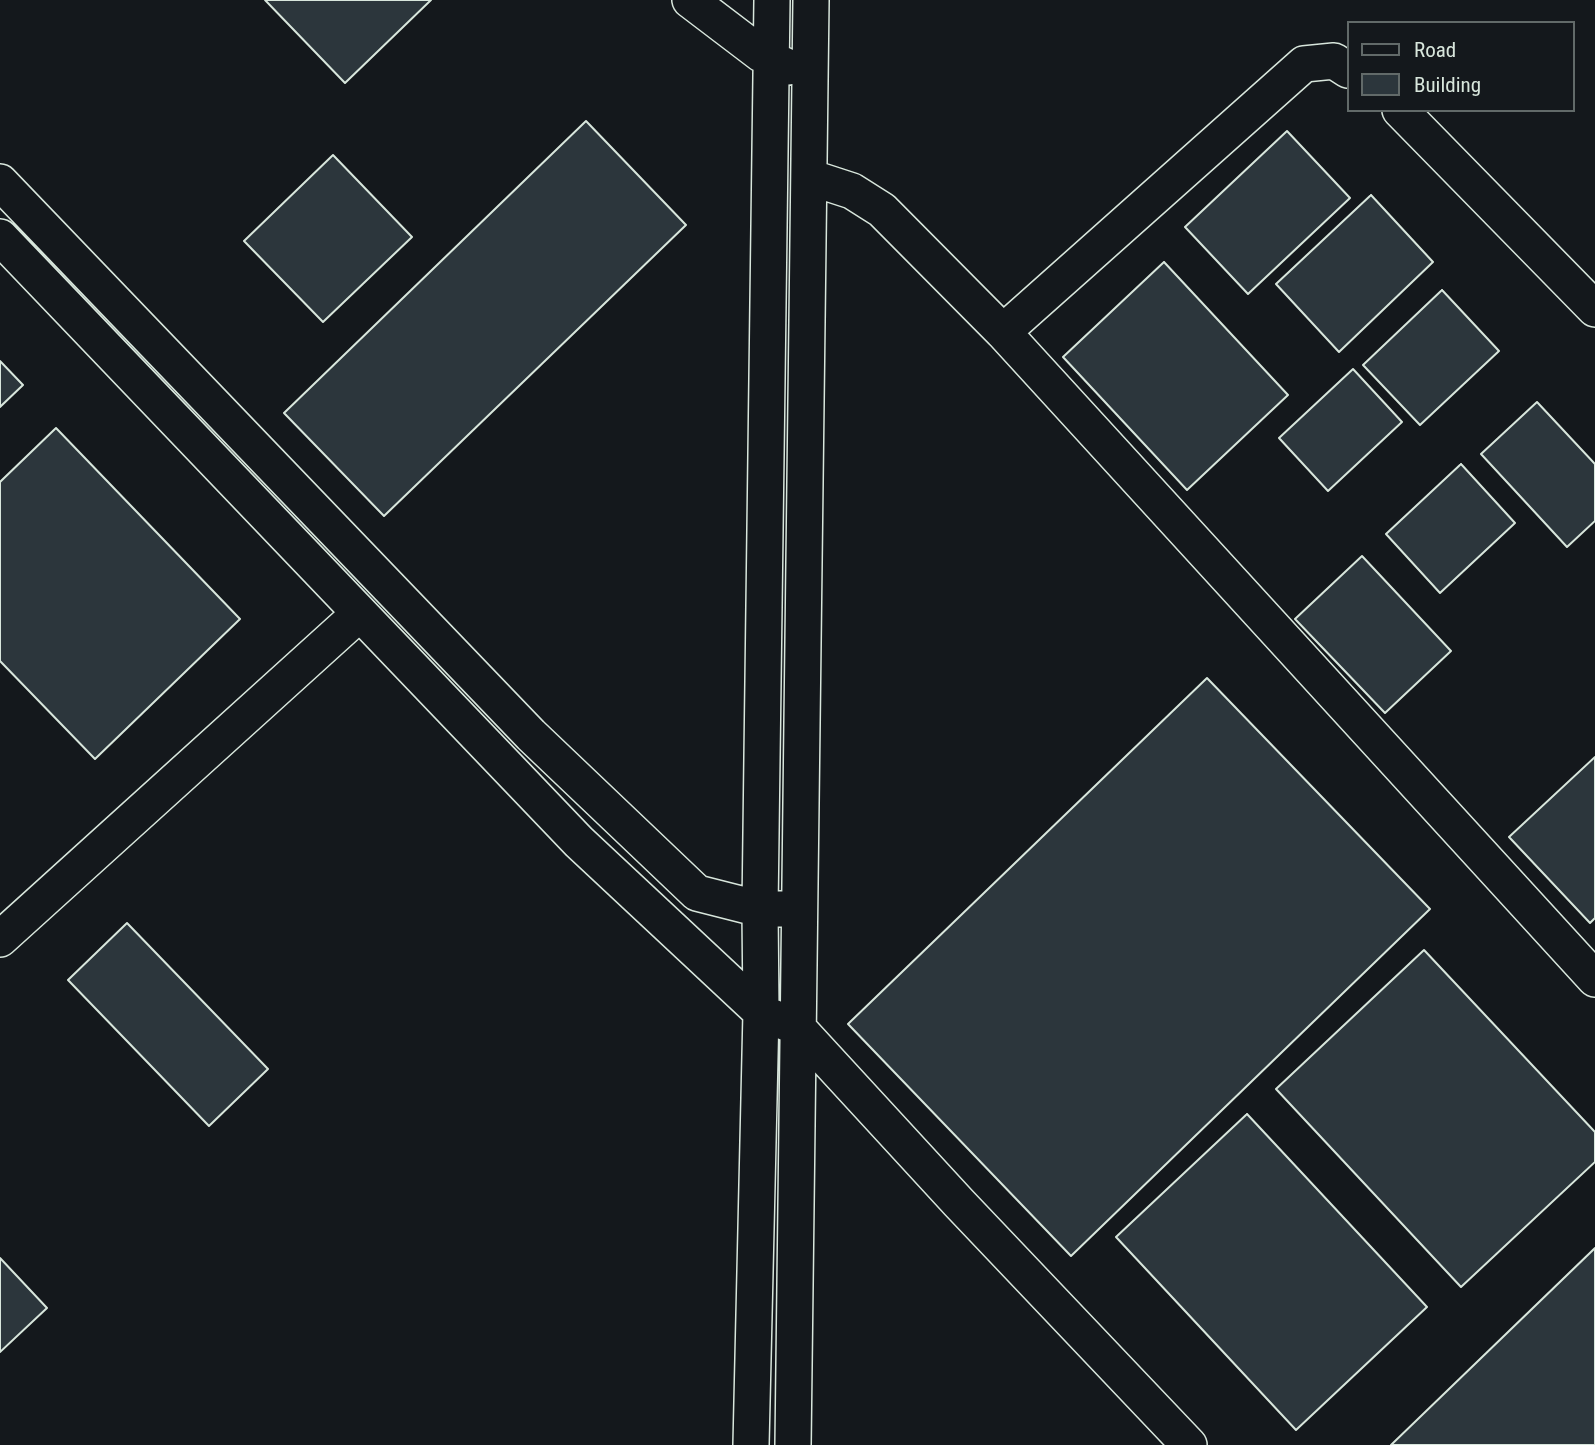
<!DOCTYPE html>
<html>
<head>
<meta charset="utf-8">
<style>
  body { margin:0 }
  #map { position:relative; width:1595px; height:1445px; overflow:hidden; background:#14181c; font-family:"Roboto Condensed",sans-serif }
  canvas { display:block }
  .legend { position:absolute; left:1347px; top:21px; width:228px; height:91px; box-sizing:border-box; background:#14181c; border:2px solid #626a69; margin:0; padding:9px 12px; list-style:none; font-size:21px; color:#d8e6dc }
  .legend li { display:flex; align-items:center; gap:14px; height:35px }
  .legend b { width:35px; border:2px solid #626a69 }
</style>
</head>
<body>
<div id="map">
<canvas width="1595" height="1445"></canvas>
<ul class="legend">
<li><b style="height:9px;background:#14181c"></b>Road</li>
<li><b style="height:19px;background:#2c363c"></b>Building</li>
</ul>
</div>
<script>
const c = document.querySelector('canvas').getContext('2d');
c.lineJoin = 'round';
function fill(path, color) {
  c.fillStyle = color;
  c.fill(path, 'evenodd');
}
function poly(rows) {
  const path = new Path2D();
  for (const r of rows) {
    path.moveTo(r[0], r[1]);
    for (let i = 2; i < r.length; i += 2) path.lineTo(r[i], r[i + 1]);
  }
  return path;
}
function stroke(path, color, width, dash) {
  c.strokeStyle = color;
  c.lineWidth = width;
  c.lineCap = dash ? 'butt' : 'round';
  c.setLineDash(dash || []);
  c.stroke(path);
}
const building = poly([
  [265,0,431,0,345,83,265,0],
  [586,121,686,225,384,516,284,413,586,121],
  [1287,131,1350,198,1248,294,1185,227,1287,131],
  [333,155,412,237,323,322,244,241,333,155],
  [1371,195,1433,262,1339,352,1276,284,1371,195],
  [1164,262,1288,395,1187,490,1063,357,1164,262],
  [1442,290,1499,351,1420,425,1363,365,1442,290],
  [0,361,23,385,0,407,0,361],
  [1353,369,1402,422,1328,491,1279,438,1353,369],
  [1537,402,1595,464,1595,521,1567,547,1481,454,1537,402],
  [56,428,240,619,95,759,0,661,0,482,56,428],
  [1461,464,1515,523,1440,593,1386,534,1461,464],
  [1362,556,1451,651,1385,713,1295,619,1362,556],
  [1207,678,1430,909,1071,1256,848,1024,1207,678],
  [1595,757,1595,918,1590,923,1509,837,1595,757],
  [127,923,268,1069,209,1126,68,980,127,923],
  [1424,950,1595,1132,1595,1162,1461,1287,1276,1089,1424,950],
  [1247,1114,1427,1307,1296,1430,1116,1237,1247,1114],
  [1595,1248,1595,1445,1391,1445,1595,1248],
  [0,1258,47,1308,0,1352,0,1258]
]);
fill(building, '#2c363c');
stroke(building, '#d8e6dc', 2);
const minor = poly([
  [690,0,761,54,788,67],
  [1400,110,1595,309],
  [809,177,852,191,882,210,1003,332,1595,979],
  [0,182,531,735,697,893,760,909,784,909],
  [0,237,579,842,761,1012,798,1028,959,1203,1189,1445],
  [1003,332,1304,64,1334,61,1348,70],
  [0,939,359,614],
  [751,1445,761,1012,760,909,772,0],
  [793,1445,811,0]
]);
stroke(minor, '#d8e6dc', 38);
stroke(minor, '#14181c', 35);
</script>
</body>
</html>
